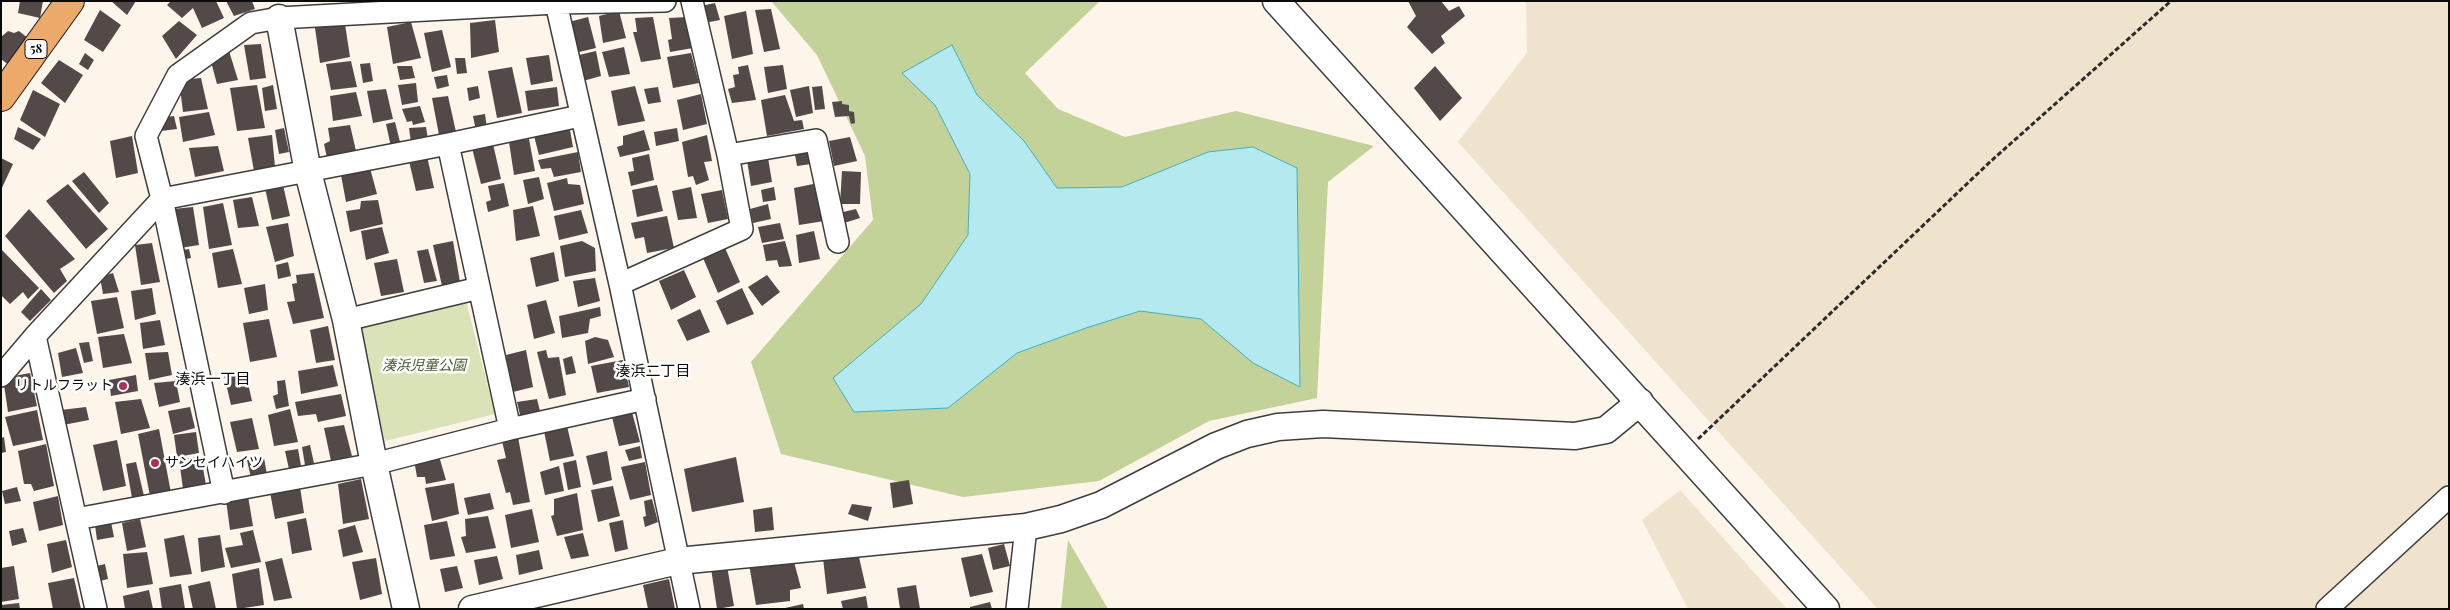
<!DOCTYPE html>
<html>
<head>
<meta charset="utf-8">
<style>
  body { margin:0 }
  #map { position:relative; width:2450px; height:610px; overflow:hidden; background:#fdf4ea; font-family:"Playfair Display",serif }
  canvas { display:block }
  .frame { position:absolute; inset:0; border:2px solid #0a0a0a; pointer-events:none }
</style>
</head>
<body>
<div id="map">
<canvas width="2450" height="610"></canvas>
<div class="frame"></div>
</div>
<script>
const c = document.querySelector('canvas').getContext('2d');
c.lineJoin = 'round';
function fill(path, color) {
  c.fillStyle = color;
  c.fill(path, 'evenodd');
}
function poly(rows) {
  const path = new Path2D();
  for (const r of rows) {
    path.moveTo(r[0], r[1]);
    for (let i = 2; i < r.length; i += 2) path.lineTo(r[i], r[i + 1]);
  }
  return path;
}
function stroke(path, color, width, dash) {
  c.strokeStyle = color;
  c.lineWidth = width;
  c.lineCap = dash ? 'butt' : 'round';
  c.setLineDash(dash || []);
  c.stroke(path);
}
function drawText(font, color, halo, rows, align = 'center') {
  c.font = font + ' "Playfair Display","Noto Sans JP",serif';
  c.lineWidth = 5;
  c.setLineDash([]);
  c.textBaseline = 'middle';
  c.strokeStyle = halo;
  c.fillStyle = color;
  for (const [text, x, y, turn = 0] of rows) {
    c.save();
    c.translate(x, y);
    c.rotate((+turn || 0) * Math.PI / 180);
    c.textAlign = isNaN(turn) ? turn : align;
    if (halo) c.strokeText(text, 0, 0);
    c.fillText(text, 0, 0);
    c.restore();
  }
}
fill(poly([
  [1526,1,2449,1,2449,609,1878,609,1458,142,1527,53],
  [1680,490,1787,609,1688,609,1642,520]
]), '#f0e3cd');
fill(poly([
  [465,297,495,414,385,441,356,324]
]), '#dae3b8');
fill(poly([
  [771,1,1100,1,1025,73,1058,109,1125,137,1236,111,1374,146,1328,182,1317,398,1209,421,1099,481,963,497,781,454,751,362,873,220,865,156,817,55],
  [1068,540,1108,609,1061,609]
]), '#c3d298');
const water = poly([
  [952,45,977,95,1024,141,1057,188,1122,187,1208,152,1253,147,1297,168,1300,387,1253,363,1201,319,1140,311,1086,328,1017,353,948,408,854,412,833,378,921,304,968,235,970,174,935,105,902,73,952,45]
]);
fill(water, '#b4eaef');
stroke(water, '#42b0bf', 1);
fill(poly([
  [20,1,43,1,40,18,18,13],
  [111,1,136,1,127,15],
  [171,1,216,1,224,18,202,28,193,8,182,18,167,5],
  [226,1,252,1,255,9,234,16],
  [1408,1,1441,1,1449,11,1459,6,1465,16,1441,36,1445,43,1432,54,1407,27,1416,16],
  [715,3,720,20,704,23,701,6],
  [771,9,780,49,764,52,755,10],
  [100,10,121,25,103,52,84,40],
  [619,11,626,38,603,43,599,16],
  [746,11,753,54,732,59,724,16],
  [588,17,596,48,575,53,569,22],
  [653,17,661,59,641,62,633,32,637,32,635,18],
  [687,17,693,48,670,52,668,40,672,39,669,18],
  [495,20,499,52,471,58,470,23],
  [179,21,197,35,176,59,162,36],
  [411,22,421,58,393,64,387,27],
  [345,24,350,57,320,63,315,28],
  [442,30,451,67,432,72,424,33],
  [8,31,14,33,19,31,29,39,10,66,1,59,1,37],
  [261,44,266,78,250,80,244,45],
  [624,47,630,74,609,77,602,52],
  [229,51,238,80,217,84,210,58],
  [596,51,601,76,583,81,579,55],
  [85,53,94,60,88,70,79,64],
  [691,53,699,83,673,88,667,57],
  [549,55,553,81,531,85,526,58],
  [455,58,465,58,467,73,457,74],
  [59,60,83,75,65,103,41,83],
  [351,61,357,87,331,90,326,64],
  [370,63,373,81,363,83,360,64],
  [748,65,756,100,732,103,728,89,735,87,733,75,739,74,738,67],
  [783,65,787,89,768,93,764,67],
  [397,66,412,66,415,78,400,80],
  [1435,66,1462,98,1440,121,1414,88],
  [512,67,522,113,497,118,488,71],
  [447,75,449,86,437,89,434,77],
  [201,78,208,109,183,112,179,80],
  [416,83,418,102,402,105,398,85],
  [257,85,265,128,237,131,230,88],
  [273,85,277,109,265,111,262,88],
  [478,86,480,98,469,101,467,88],
  [635,86,645,121,618,126,611,91],
  [809,86,813,113,796,117,790,90],
  [822,86,825,109,815,110,812,87],
  [557,87,559,106,528,111,525,91],
  [658,87,661,102,648,104,644,89],
  [386,89,393,119,373,123,367,91],
  [33,90,60,104,45,137,20,120],
  [356,92,362,116,333,121,330,96],
  [701,94,707,124,683,130,677,100],
  [785,95,794,121,802,120,804,129,767,136,761,100],
  [448,96,456,132,439,135,432,98],
  [842,101,842,104,849,105,849,111,854,112,855,123,851,124,849,116,835,117,832,102],
  [420,106,425,122,413,125,412,121,407,122,402,109],
  [209,112,215,135,183,142,179,117],
  [485,114,487,128,476,131,473,116],
  [174,116,177,129,161,131,159,118],
  [395,122,401,146,391,147,386,124],
  [350,125,356,151,327,158,324,144,330,141,328,128],
  [18,127,41,139,33,150,14,139],
  [426,127,428,139,411,143,409,128],
  [284,128,289,152,279,154,275,130],
  [677,128,679,141,656,146,654,132],
  [570,130,573,147,539,155,534,136],
  [644,130,650,150,620,157,617,147,623,145,623,136],
  [272,135,275,167,254,171,248,138],
  [707,135,712,161,704,162,709,180,696,185,693,176,688,177,682,142],
  [132,136,138,173,116,178,110,141],
  [850,137,857,161,834,166,829,141],
  [529,139,535,171,514,175,509,142],
  [493,144,501,179,481,184,472,148],
  [218,146,224,171,195,177,189,148],
  [808,148,811,164,797,166,794,149],
  [578,152,581,172,554,177,551,168,541,169,538,160],
  [649,154,654,180,631,186,628,172,634,171,632,158],
  [427,156,434,188,416,191,409,161],
  [1,158,13,164,1,190],
  [768,158,772,182,751,186,747,160],
  [370,168,377,194,346,202,341,175],
  [842,171,861,172,860,204,840,204],
  [84,172,109,203,99,213,72,181],
  [539,177,544,199,528,204,523,180],
  [567,178,568,184,580,185,584,204,554,211,547,183],
  [504,183,509,206,488,212,486,202,491,200,488,186],
  [818,183,824,221,799,225,794,188],
  [68,184,108,229,86,249,46,201],
  [283,185,290,216,272,220,265,188],
  [657,185,663,211,637,217,632,190],
  [691,187,697,218,678,220,672,191],
  [774,187,776,200,763,202,761,190],
  [722,190,728,219,708,223,701,194],
  [252,197,259,226,238,228,233,200],
  [378,200,383,224,350,232,346,211,360,209,361,201],
  [223,203,232,245,209,249,203,207],
  [768,204,771,219,753,223,750,209],
  [533,206,540,236,516,241,513,210],
  [193,207,199,245,180,248,173,209],
  [29,209,75,259,60,269,67,281,54,293,5,236],
  [856,209,860,218,841,224,839,213],
  [581,210,588,233,559,240,554,216],
  [667,216,674,248,647,253,644,237,635,239,631,223],
  [288,223,294,256,275,262,266,227],
  [780,223,784,239,762,243,758,227],
  [382,227,389,253,366,260,361,231],
  [814,231,820,259,799,263,796,235],
  [453,241,460,282,442,286,433,245],
  [582,241,595,248,596,271,565,277,560,246],
  [785,241,792,266,779,267,777,260,766,261,763,245],
  [152,243,160,282,141,285,135,245],
  [725,248,740,282,718,293,703,258],
  [1,249,39,288,28,299,23,292,10,304,1,295],
  [189,249,191,258,177,261,176,251],
  [233,249,242,284,218,288,212,253],
  [428,249,437,281,424,283,417,251],
  [554,252,559,281,536,287,530,258],
  [397,259,404,292,381,296,374,263],
  [288,262,291,276,278,279,276,265],
  [684,270,696,297,671,310,659,281],
  [113,273,119,292,103,294,100,277],
  [314,273,324,318,293,324,287,302,295,301,292,284,297,283,296,275],
  [767,275,780,292,762,306,748,287],
  [595,278,600,301,578,307,573,281],
  [265,284,268,310,249,314,244,288],
  [152,288,156,314,135,320,131,291],
  [742,288,754,314,727,325,716,301],
  [41,289,51,300,30,321,21,312],
  [117,297,124,328,97,334,91,301],
  [546,300,555,333,534,339,527,305],
  [600,307,601,316,590,319,588,333,562,338,559,316],
  [700,309,710,332,687,341,677,320],
  [269,319,277,357,250,362,243,323],
  [160,320,165,345,143,349,140,323],
  [328,326,335,360,316,363,310,330],
  [124,334,132,363,103,368,98,337],
  [595,337,608,340,614,357,588,364,585,341],
  [89,342,93,361,84,363,79,343],
  [76,348,83,373,62,377,58,353],
  [526,350,533,387,513,392,506,355],
  [546,350,548,358,559,357,566,395,549,399,537,352],
  [168,352,172,375,149,380,145,353],
  [572,356,576,373,566,375,563,359],
  [623,360,629,387,597,393,591,366],
  [333,365,338,386,301,394,298,371],
  [245,370,252,401,231,405,224,375],
  [30,373,37,406,8,412,3,378],
  [136,375,138,391,111,396,109,380],
  [285,380,289,406,276,409,273,396,278,394,277,381],
  [176,381,180,402,159,407,154,383],
  [341,394,346,416,318,422,316,414,298,416,295,402],
  [141,399,150,428,121,434,115,402],
  [537,399,541,415,521,419,517,402],
  [86,407,89,420,63,425,61,410],
  [190,407,195,428,173,434,168,411],
  [290,409,298,442,274,446,268,415],
  [37,410,43,440,13,446,5,417],
  [632,412,640,442,619,446,612,417],
  [252,418,259,449,237,452,230,422],
  [344,425,352,456,331,461,324,428],
  [567,426,574,456,550,461,544,431],
  [159,429,171,493,150,496,138,434],
  [196,432,199,453,177,457,174,435],
  [4,437,6,452,1,453,1,438],
  [518,437,530,502,513,505,510,492,506,493,497,460,506,458,502,441],
  [117,440,126,486,103,491,93,445],
  [46,444,54,486,34,491,31,484,24,484,18,451],
  [310,445,315,468,306,471,302,447],
  [640,446,642,458,629,461,625,450],
  [298,449,301,466,289,469,285,451],
  [607,451,612,480,593,485,586,456],
  [439,456,446,480,426,484,425,477,417,477,414,460],
  [201,457,206,485,183,489,179,459],
  [736,457,744,502,692,512,684,469],
  [264,458,267,475,251,478,247,460],
  [576,460,581,487,568,490,563,463],
  [136,462,144,496,132,498,126,464],
  [645,462,651,495,630,500,621,467],
  [559,466,564,491,545,495,540,472],
  [361,479,369,519,343,524,338,484],
  [909,480,913,504,893,508,890,483],
  [454,483,459,514,432,521,425,488],
  [613,486,620,516,598,522,591,490],
  [17,487,21,501,5,504,2,491],
  [300,487,304,513,275,519,270,492],
  [490,493,494,509,468,515,464,498],
  [577,493,583,530,557,536,551,516,554,515,554,499],
  [58,496,63,525,39,531,33,502],
  [248,496,253,526,230,530,226,500],
  [652,499,658,522,645,527,643,517,646,516,644,501],
  [852,504,872,507,868,521,848,514],
  [772,507,774,530,755,532,753,510],
  [532,509,539,542,511,548,505,515],
  [488,516,496,548,466,553,461,537,466,536,465,519],
  [306,518,312,550,292,554,287,522],
  [140,519,146,547,127,551,122,523],
  [623,520,628,549,615,552,609,523],
  [447,521,455,556,430,560,424,525],
  [111,522,114,537,97,540,95,525],
  [355,525,363,552,343,557,338,530],
  [23,528,27,542,12,546,9,531],
  [253,530,261,562,231,568,225,548,243,545,240,533],
  [583,533,589,556,571,559,564,537],
  [184,535,192,574,170,577,164,539],
  [220,535,225,567,201,572,198,538],
  [66,540,72,567,52,573,47,544],
  [1004,544,1010,566,993,570,988,548],
  [539,550,543,569,519,575,516,555],
  [147,552,153,584,127,588,123,554],
  [982,554,993,592,970,597,961,558],
  [497,556,503,579,479,585,474,560],
  [859,557,866,588,827,594,823,558],
  [282,558,292,598,274,601,265,562],
  [376,558,382,594,360,600,352,562],
  [793,558,801,588,790,590,790,601,756,605,749,564],
  [105,564,108,579,96,582,93,567],
  [14,566,19,599,1,602,1,568],
  [457,566,463,588,445,592,440,569],
  [727,566,734,606,717,609,711,568],
  [259,568,264,605,237,609,232,574],
  [74,578,81,609,53,609,48,583],
  [669,579,675,609,648,609,643,585],
  [210,581,216,609,193,609,188,586],
  [181,584,185,609,162,609,159,588],
  [916,585,920,609,900,609,897,588],
  [149,590,153,609,125,609,123,596],
  [866,596,868,609,843,609,841,601],
  [990,602,992,609,970,609,970,607],
  [19,603,20,609,1,609,1,605],
  [803,604,804,609,785,609,785,608]
]), '#524948');
const minor = poly([
  [556,3,620,284,689,609],
  [448,144,510,429],
  [728,155,816,140,838,242],
  [620,284,742,229,728,155,692,1],
  [346,320,479,288],
  [35,336,96,609],
  [1,376,35,336,162,199,448,144,580,116],
  [224,493,162,199,146,136,178,75,251,23,279,18,556,3,665,1],
  [76,519,374,464,510,429,645,399],
  [1017,609,1026,527],
  [2327,609,2449,497]
]);
const tertiary = poly([
  [1276,1,1826,609],
  [279,18,308,172,346,320,374,464,406,609],
  [472,609,678,561,1026,527,1061,519,1101,505,1216,446,1247,434,1278,427,1323,424,1575,436,1606,430,1640,402]
]);
const primary = poly([
  [1,97,70,1]
]);
stroke(minor, '#3d3d3d', 24);
stroke(tertiary, '#3d3d3d', 29);
stroke(primary, '#1b1b1b', 30);
stroke(poly([
  [1698,439,1991,161,2171,1]
]), '#2c2c2c', 3, [5, 2.5]);
stroke(minor, '#fff', 21);
stroke(tertiary, '#fff', 26);
stroke(primary, '#eba96c', 28);
for (const [x, y, r, color] of [
  [123,386,5,"#ac3159"],
  [155,463,5,"#ac3159"]
]) {
  const dot = new Path2D();
  dot.arc(x, y, r, 0, 2 * Math.PI);
  c.fillStyle = color;
  c.fill(dot);
  stroke(dot, '#fff', 2);
}
for (const [x, y, w] of [
  [36,49,22]
]) {
  const box = new Path2D();
  box.roundRect(x - w / 2, y - 9.5, w, 19, 4);
  c.fillStyle = '#fff';
  c.fill(box);
  stroke(box, '#0a0a0a', 1);
}
drawText('bold 12px', '#0a0a0a', null, [
  ["58",36,49]
]);
drawText('italic 14px', '#3e5b22', '#fff', [
  ["湊浜児童公園",424,366]
]);
drawText('14px', '#0a0a0a', '#fff', [
  ["リトルフラット",113,386],
  ["サンセイハイツ",165,463,"left"]
], 'right');
drawText('15px', '#0a0a0a', '#fff', [
  ["湊浜二丁目",653,371],
  ["湊浜一丁目",213,379]
]);
</script>
</body>
</html>
